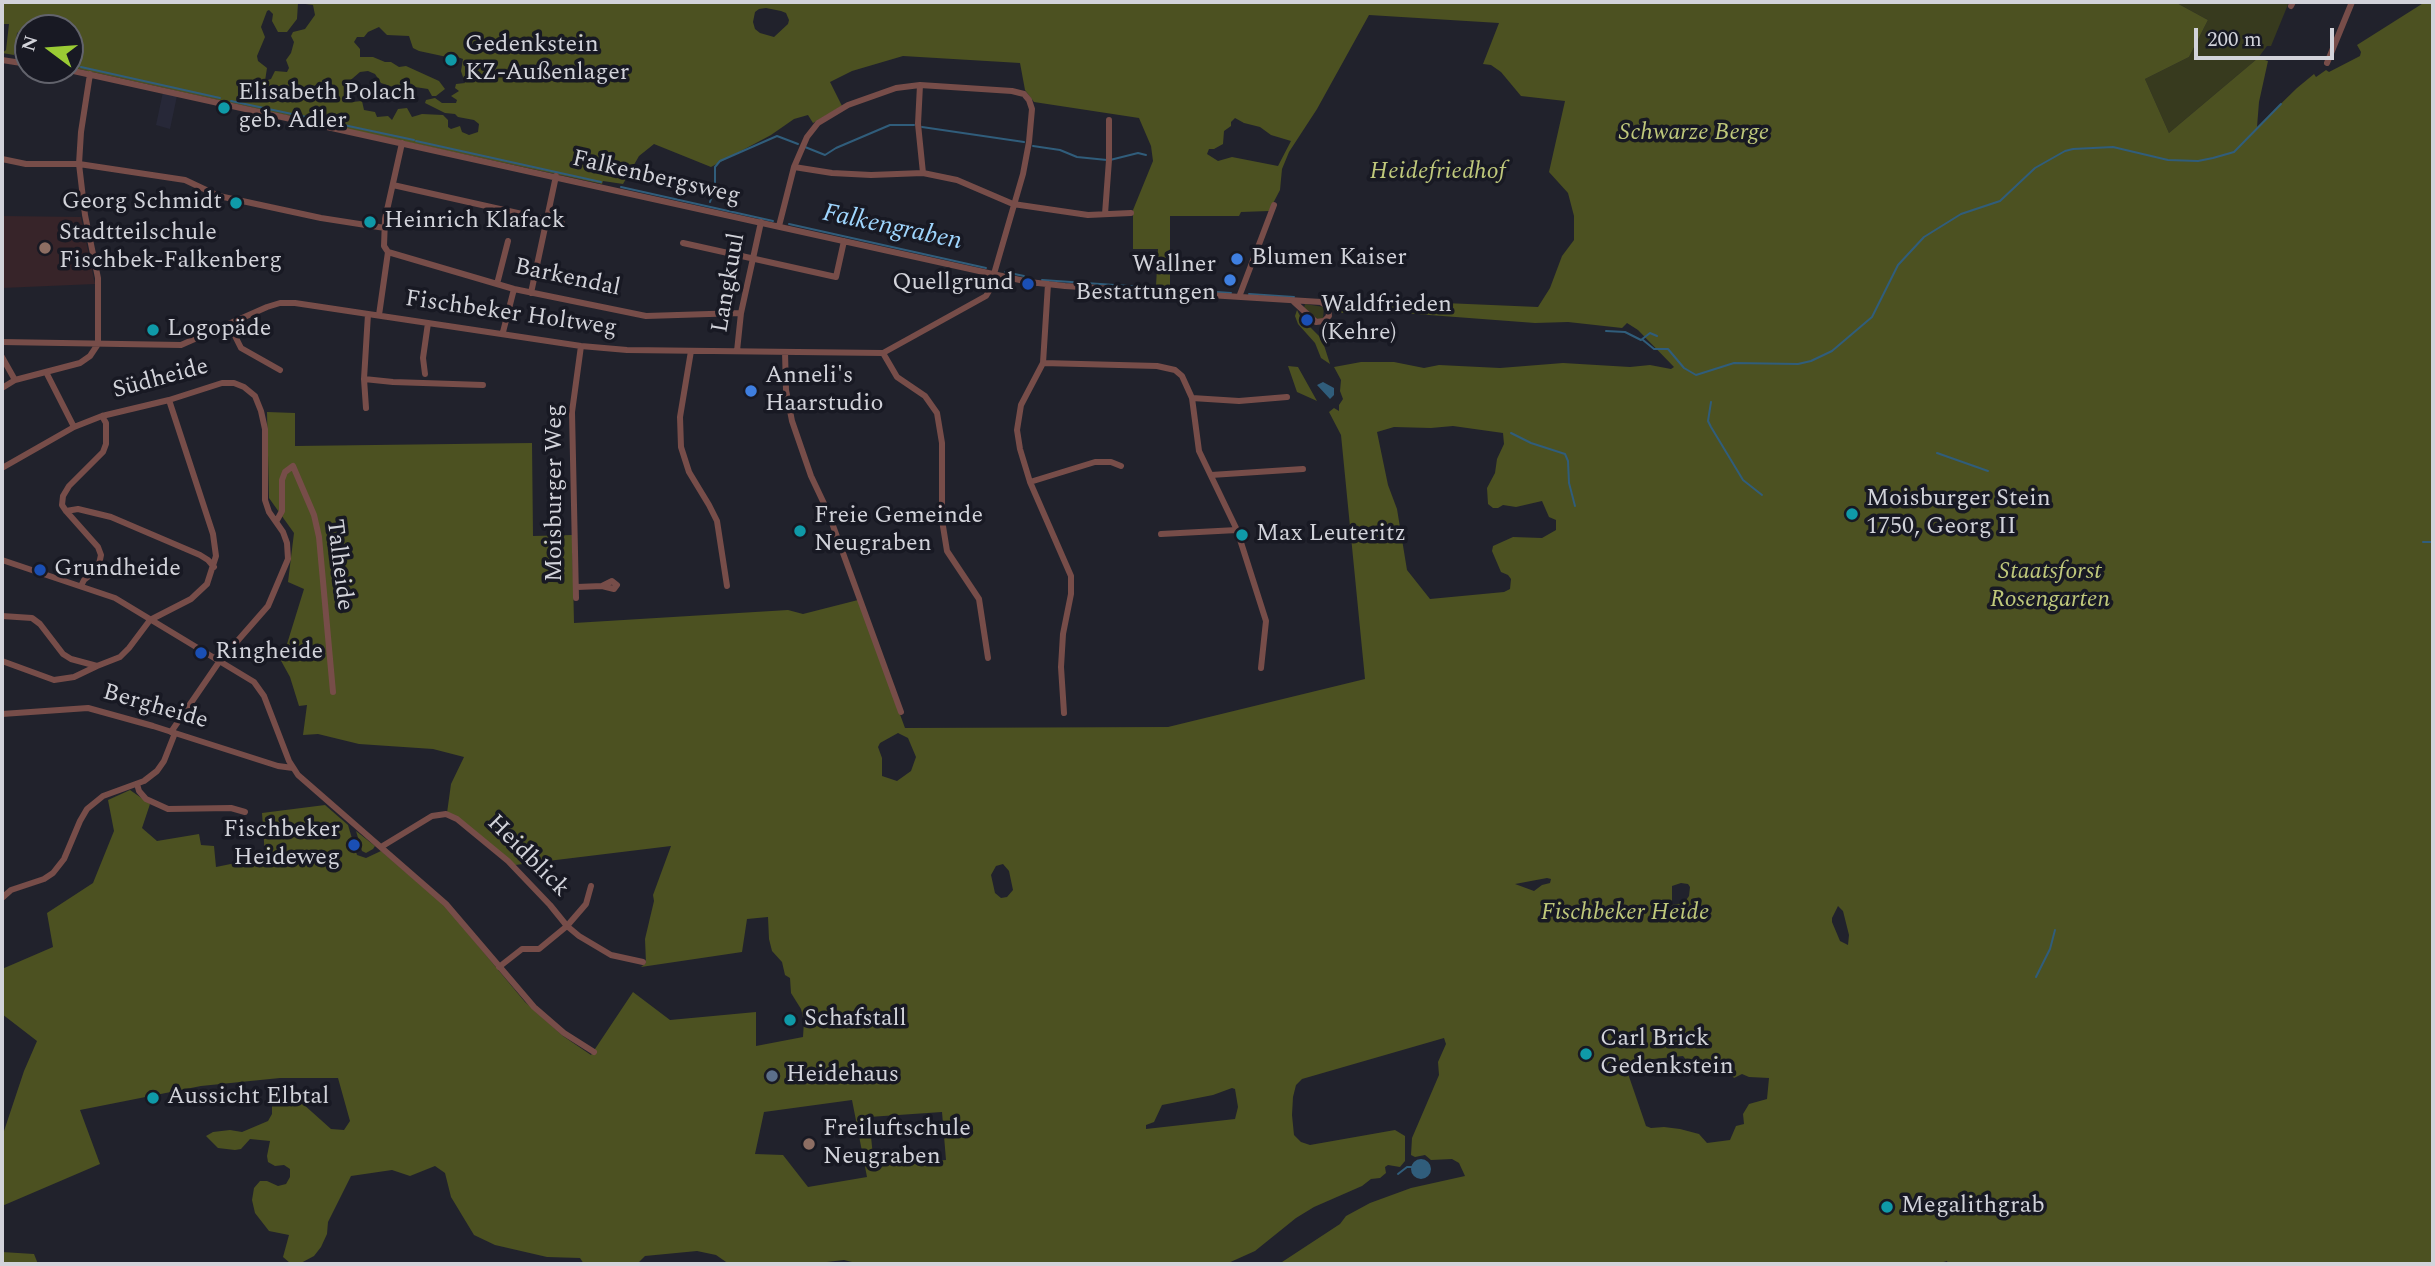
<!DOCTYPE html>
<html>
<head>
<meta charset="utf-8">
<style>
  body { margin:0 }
  #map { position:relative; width:2435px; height:1266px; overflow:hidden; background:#21222c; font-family:Spectral,serif }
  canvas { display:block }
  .frame { position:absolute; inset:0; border:4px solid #d2d3da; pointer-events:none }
  .north { position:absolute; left:14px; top:14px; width:70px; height:70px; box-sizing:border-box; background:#181923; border:2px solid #62636c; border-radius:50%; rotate:286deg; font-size:19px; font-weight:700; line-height:28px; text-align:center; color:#d2d3da }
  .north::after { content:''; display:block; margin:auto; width:24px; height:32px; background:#9acb34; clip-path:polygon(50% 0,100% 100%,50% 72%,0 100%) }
  .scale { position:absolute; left:2194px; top:28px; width:140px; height:32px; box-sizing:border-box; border:4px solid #d2d3da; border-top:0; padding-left:9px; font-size:21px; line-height:24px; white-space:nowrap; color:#d2d3da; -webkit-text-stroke:5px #181923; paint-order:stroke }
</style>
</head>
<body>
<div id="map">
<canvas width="2435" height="1266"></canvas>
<div class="frame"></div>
<div class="north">N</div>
<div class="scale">200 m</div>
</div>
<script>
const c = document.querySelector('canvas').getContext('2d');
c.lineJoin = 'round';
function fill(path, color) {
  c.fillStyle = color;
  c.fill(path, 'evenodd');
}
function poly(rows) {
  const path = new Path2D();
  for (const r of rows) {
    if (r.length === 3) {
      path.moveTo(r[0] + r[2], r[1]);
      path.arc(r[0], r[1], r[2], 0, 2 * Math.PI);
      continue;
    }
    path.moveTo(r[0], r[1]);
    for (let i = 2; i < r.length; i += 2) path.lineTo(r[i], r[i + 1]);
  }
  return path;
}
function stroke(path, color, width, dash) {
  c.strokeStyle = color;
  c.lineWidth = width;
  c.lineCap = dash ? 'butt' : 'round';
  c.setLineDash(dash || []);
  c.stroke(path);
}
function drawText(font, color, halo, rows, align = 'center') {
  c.font = font + ' Spectral,serif';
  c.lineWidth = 7;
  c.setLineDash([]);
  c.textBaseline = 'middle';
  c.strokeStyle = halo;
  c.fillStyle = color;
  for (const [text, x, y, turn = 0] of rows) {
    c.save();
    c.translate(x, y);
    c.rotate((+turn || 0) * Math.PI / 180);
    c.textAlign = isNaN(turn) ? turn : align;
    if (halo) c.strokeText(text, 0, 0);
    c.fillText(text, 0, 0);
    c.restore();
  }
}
fill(poly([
  [163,92,177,96,170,129,156,125]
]), '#272838');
fill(poly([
  [2,216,81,217,95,284,2,288]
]), '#372429');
fill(poly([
  [2175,2,2289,2,2271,46,2267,46,2258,58,2169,133,2145,79,2189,57,2208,20],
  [1305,304,1324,307,1323,319,1318,320,1304,308]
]), '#373a1e');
fill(poly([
  [2,2,2175,2,2208,20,2189,57,2145,79,2169,133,2258,58,2268,61,2259,102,2257,127,2297,88,2314,74,2316,77,2326,70,2329,72,2360,56,2361,52,2357,45,2425,2,2433,2,2433,1264,1948,1264,1947,1261,1937,1264,1279,1264,1340,1224,1346,1216,1370,1203,1411,1188,1465,1176,1459,1163,1452,1159,1431,1160,1425,1155,1415,1157,1411,1155,1412,1138,1439,1075,1438,1062,1446,1044,1444,1038,1302,1079,1296,1085,1293,1097,1292,1115,1294,1135,1301,1142,1310,1145,1395,1130,1405,1136,1405,1161,1400,1167,1388,1165,1385,1167,1386,1173,1380,1178,1371,1179,1362,1186,1314,1207,1296,1218,1255,1251,1226,1264,860,1264,844,1260,818,1263,804,1262,801,1264,729,1264,716,1255,697,1251,645,1256,637,1264,584,1264,580,1258,547,1257,495,1245,474,1235,451,1197,445,1173,435,1166,410,1176,392,1170,351,1176,328,1222,327,1234,321,1247,314,1256,299,1264,290,1263,283,1257,289,1235,269,1231,255,1213,252,1200,254,1188,260,1181,267,1181,278,1186,286,1184,290,1177,290,1169,284,1165,275,1166,268,1162,267,1156,270,1141,250,1139,241,1149,235,1150,218,1148,206,1136,213,1132,230,1130,242,1132,268,1121,272,1114,272,1102,278,1096,293,1095,331,1129,344,1130,350,1121,338,1078,280,1078,201,1086,80,1110,100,1164,2,1206,2,1137,24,1071,37,1041,2,1014,2,969,53,947,47,913,93,883,114,831,108,800,130,790,150,804,142,828,157,841,199,834,201,845,214,846,216,867,265,857,262,813,325,805,348,825,357,855,366,858,381,851,445,906,525,1002,563,1036,591,1055,633,992,670,1020,756,1012,756,1046,803,1037,804,1021,801,1009,791,993,790,978,785,975,782,962,772,951,769,939,768,917,747,919,742,952,641,967,646,963,645,939,654,901,653,895,671,846,515,865,447,813,451,784,464,757,433,749,359,744,318,734,303,735,307,705,299,706,290,677,274,648,287,644,304,589,288,582,294,533,269,498,267,412,295,413,295,446,532,443,533,536,572,535,574,623,788,610,803,614,858,600,905,728,1168,727,1365,679,1341,435,1329,412,1334,408,1339,411,1339,405,1343,399,1340,391,1341,380,1334,367,1361,362,1394,362,1424,368,1439,365,1500,368,1563,363,1630,367,1650,365,1671,369,1674,367,1638,330,1627,323,1622,328,1568,322,1535,323,1363,310,1343,313,1332,310,1328,298,1538,307,1550,288,1562,256,1574,240,1574,216,1568,193,1549,172,1565,101,1521,96,1501,72,1491,65,1483,64,1499,23,1369,15,1317,109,1289,152,1282,169,1280,190,1269,211,1241,212,1239,216,1170,216,1170,286,1156,286,1158,249,1133,249,1133,210,1153,161,1151,146,1139,118,1034,102,1025,90,1020,63,903,56,852,71,830,82,842,106,813,123,808,115,794,119,771,135,711,167,654,144,639,156,623,184,603,181,602,184,332,126,333,122,322,119,321,123,70,67,70,28,28,28,28,31,22,30,17,33,14,55,2,53,6,50,9,24,2,24],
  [298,3,313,5,315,15,305,29,293,32,291,36,294,42,291,53,286,60,289,68,287,72,275,71,271,79,265,81,267,68,258,61,257,56,265,37,261,27,267,11,269,10,273,14,272,21,278,32,287,32,297,19],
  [766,8,781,11,786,13,789,20,788,24,774,37,760,33,755,29,753,22,755,12,759,9],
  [379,27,387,35,409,36,413,48,419,51,447,57,452,55,463,59,461,71,465,83,456,84,455,88,459,91,451,96,457,100,456,103,442,103,435,98,426,100,425,103,445,113,455,114,458,117,474,120,479,124,478,132,469,135,462,132,460,126,451,129,448,127,448,120,443,115,422,114,412,117,407,108,398,109,392,120,388,116,377,117,375,112,364,110,362,101,352,102,348,98,346,84,360,72,368,71,375,74,381,83,399,89,404,89,408,83,412,84,415,87,428,89,432,96,436,96,445,89,439,81,406,66,399,67,391,62,385,62,373,57,360,57,360,49,354,42,357,37,364,37,368,32],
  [1235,118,1244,123,1260,127,1271,135,1291,141,1278,166,1232,157,1218,161,1207,154,1209,149,1214,149,1223,144,1224,131,1231,126,1231,122],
  [1453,426,1503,433,1504,444,1497,459,1495,473,1487,488,1488,504,1493,508,1498,508,1503,505,1516,507,1542,501,1549,517,1556,520,1556,530,1542,538,1513,537,1493,546,1492,551,1501,572,1508,575,1511,579,1510,589,1504,592,1430,599,1407,570,1397,509,1388,485,1377,432,1394,427,1431,428],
  [898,733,908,738,916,757,911,771,897,781,882,776,882,758,878,747,880,743],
  [1003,864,1009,871,1013,890,1007,897,1001,898,995,893,991,875,996,866],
  [1547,878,1551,879,1550,883,1542,885,1534,891,1515,884],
  [1681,883,1688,884,1690,887,1689,896,1684,903,1672,905,1672,886],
  [1838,906,1843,911,1849,935,1848,945,1840,941,1832,922,1832,918],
  [1683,1056,1688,1062,1693,1063,1700,1061,1715,1069,1728,1071,1734,1078,1742,1074,1749,1077,1769,1078,1767,1099,1749,1104,1743,1114,1744,1124,1736,1126,1730,1140,1707,1143,1699,1134,1680,1129,1664,1127,1651,1128,1646,1126,1624,1062],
  [1232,1088,1235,1089,1238,1107,1235,1119,1146,1129,1146,1125,1154,1122,1162,1105,1213,1095],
  [852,1100,867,1177,808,1187,783,1155,755,1154,764,1112],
  [942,1112,946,1160,874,1166,869,1117],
  [1297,310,1301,318,1322,339,1330,364,1321,358,1315,343,1298,324,1295,316],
  [1288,366,1298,367,1317,401,1297,392],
  [356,831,375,846,373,849,366,853,362,851],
  [2,1252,34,1254,38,1264,2,1264]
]), '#4c5121');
fill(poly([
  [1323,382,1334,388,1334,395,1330,399,1317,385],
  [1421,1169,10]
]), '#305d7b');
stroke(poly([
  [70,65,79,66],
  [81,67,220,98],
  [231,101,414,140],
  [922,127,1024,142],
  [416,141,601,182],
  [1033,146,1060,150,1077,157,1107,160],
  [805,147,825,155,836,148,890,125,914,125],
  [1110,160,1138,153,1146,155],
  [621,187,773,221],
  [710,202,715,187,715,167,720,161,777,136,798,144],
  [789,224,986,268],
  [1005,272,1024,276],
  [1042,280,1231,293],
  [1249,294,1294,297],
  [1606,331,1625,332,1641,340,1650,333,1657,336],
  [1643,340,1654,349,1668,349,1684,368,1696,375,1734,363,1798,364,1811,361,1832,351,1872,317,1898,265,1924,237,1961,214,2000,201,2035,168,2065,151,2073,149,2113,147,2168,160,2198,161,2213,158,2234,152,2281,104],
  [1711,402,1708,421,1711,427,1743,480,1762,495],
  [1511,433,1531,443,1565,454,1568,461,1569,483,1575,506],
  [1937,453,1988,471],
  [2423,542,2433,542],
  [2036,977,2050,949,2055,930],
  [1398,1174,1407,1167,1412,1167]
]), '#305d7b', 2);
stroke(poly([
  [2291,6,2293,2],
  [2,60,28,64],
  [2327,63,2352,2],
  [69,70,1029,282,1065,286,1321,302,1328,307,1329,316,1324,321,1316,322,1293,301],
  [920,85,918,124,923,173],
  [2,159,26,164,79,164,185,180,219,196,321,218,385,228],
  [794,167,832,173,871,175,923,173,957,180,1013,204,1088,215,1131,213],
  [393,185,562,223],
  [1105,214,1109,160,1109,120],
  [683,243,836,277,844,241],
  [388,252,514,289,646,316,741,313],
  [497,284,508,241],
  [1048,284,1043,363,1021,405,1017,430,1020,449,1030,482,1071,576,1071,594,1063,634,1061,667,1064,713],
  [531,293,556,176],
  [1239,297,1274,205],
  [379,315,388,252,384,246,385,219,402,143],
  [229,324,241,348,280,370],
  [503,332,514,289],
  [2,342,181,345,267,307,280,303,295,303,581,346,627,350,883,353,986,296,989,291,1023,174,1029,142,1032,109,1029,100,1024,94,1012,91,920,85,896,88,848,105,818,123,807,137,794,167,779,226],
  [691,351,680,417,681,447,689,472,709,505,717,521,727,586],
  [737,351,741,313,761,222],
  [785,352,786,390,792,421,811,476,828,512,901,712],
  [883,353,897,377,925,396,937,413,942,443,942,520,947,551,979,599,988,658],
  [2,357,15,380],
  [1043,363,1157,366,1175,370,1182,376,1192,398,1199,451,1237,530,1266,621,1261,668],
  [46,372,74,427],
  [425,374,423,358,428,323],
  [364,379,393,382,483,385],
  [2,388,15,380,80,363,90,356,98,344,98,278,85,215,79,164,81,132,90,74],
  [1192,398,1239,401,1287,397],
  [366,408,364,379,368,314],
  [2,468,74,427,102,416,169,400,222,383,234,383,244,387,255,396,261,411,265,429,265,500,269,512,283,532,287,543,288,559,268,606,219,662,171,732],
  [1211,475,1303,469],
  [1030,482,1095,462,1111,462,1121,466],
  [66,511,78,509,111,517,200,555,208,560,214,567],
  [276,522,282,511,282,480,285,472,293,466,314,515,319,537,333,692],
  [1161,534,1237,530],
  [2,560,115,598,254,682,264,696,289,761,298,775,446,904,534,1007,564,1033,594,1052],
  [81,586,84,580,98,569,101,555,98,547,66,511,62,505,63,496,69,486,103,452,106,444,106,423,102,416],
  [577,587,602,586,612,581,617,585,614,589,602,586],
  [576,598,572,412,581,346],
  [2,616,32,618,40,624,63,654,71,659,97,666,120,657,129,648,150,620,191,599,207,584,216,556,213,534,169,400],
  [2,661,54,680,74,677,97,666],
  [2,714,88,708,153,726,278,766,293,768],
  [137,784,139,791,146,799,168,809,231,808,245,812],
  [381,847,432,816,446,814,457,819,508,861,550,905,567,926,579,936,611,955,643,962],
  [2,898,11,890,44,879,53,873,64,859,80,821,87,809,103,796,144,781,157,771,164,761,175,733],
  [499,967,522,949,539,949,567,926,586,904,591,886]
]), '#774d49', 6);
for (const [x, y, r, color] of [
  [451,60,7,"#0f9aa8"],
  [224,108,7,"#0f9aa8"],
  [236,203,7,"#0f9aa8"],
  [370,222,7,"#0f9aa8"],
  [45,248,7,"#8d6e63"],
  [1237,259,7,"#3f7fe0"],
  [1230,280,7,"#3f7fe0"],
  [1028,284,7,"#1a4fb4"],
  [1307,320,7,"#1a4fb4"],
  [153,330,7,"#0f9aa8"],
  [751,391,7,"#3f7fe0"],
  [1852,514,7,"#0f9aa8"],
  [800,531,7,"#0f9aa8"],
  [1242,535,7,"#0f9aa8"],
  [40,570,7,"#1a4fb4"],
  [201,653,7,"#1a4fb4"],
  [354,845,7,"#1a4fb4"],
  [790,1020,7,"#0f9aa8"],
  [1586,1054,7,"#0f9aa8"],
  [772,1076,7,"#5c6f8a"],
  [153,1098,7,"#0f9aa8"],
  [809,1144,7,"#8d6e63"],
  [1887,1207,7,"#0f9aa8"]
]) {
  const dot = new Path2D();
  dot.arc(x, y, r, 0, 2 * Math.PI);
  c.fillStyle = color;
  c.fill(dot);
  stroke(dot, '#181923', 2.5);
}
drawText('24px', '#d2d3da', '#181923', [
  ["Gedenkstein",465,46],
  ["KZ-Außenlager",465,74],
  ["Elisabeth Polach",238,94],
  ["geb. Adler",238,122],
  ["Georg Schmidt",222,203,"right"],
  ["Heinrich Klafack",384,222],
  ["Stadtteilschule",59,234],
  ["Fischbek-Falkenberg",59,262],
  ["Blumen Kaiser",1251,259],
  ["Wallner",1216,266,"right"],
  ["Bestattungen",1216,294,"right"],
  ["Quellgrund",1014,284,"right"],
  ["Waldfrieden",1321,306],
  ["(Kehre)",1321,334],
  ["Logopäde",167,330],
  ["Anneli's",765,377],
  ["Haarstudio",765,405],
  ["Moisburger Stein",1866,500],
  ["1750, Georg II",1866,528],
  ["Freie Gemeinde",814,517],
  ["Neugraben",814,545],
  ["Max Leuteritz",1256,535],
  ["Grundheide",54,570],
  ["Ringheide",215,653],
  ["Fischbeker",340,831,"right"],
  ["Heideweg",340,859,"right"],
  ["Schafstall",804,1020],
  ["Carl Brick",1600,1040],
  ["Gedenkstein",1600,1068],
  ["Heidehaus",786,1076],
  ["Aussicht Elbtal",167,1098],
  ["Freiluftschule",823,1130],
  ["Neugraben",823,1158],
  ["Megalithgrab",1901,1207]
], 'left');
drawText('italic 24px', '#bfc87b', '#181923', [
  ["Schwarze Berge",1694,134],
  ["Heidefriedhof",1438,173],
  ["Staatsforst",2050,573],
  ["Rosengarten",2050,601],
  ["Fischbeker Heide",1625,914]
]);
drawText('24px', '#d2d3da', '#181923', [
  ["Falkenbergsweg",656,179,13],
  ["Barkendal",567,279,12],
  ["Langkuul",730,283,-80],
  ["Fischbeker Holtweg",511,315,8],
  ["Südheide",161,380,-15],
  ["Moisburger Weg",556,493,-90],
  ["Talheide",338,565,83],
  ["Bergheide",155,708,16],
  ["Heidblick",527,857,45]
]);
drawText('italic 26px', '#9fd6fe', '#181923', [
  ["Falkengraben",892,229,12]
]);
</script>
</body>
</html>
